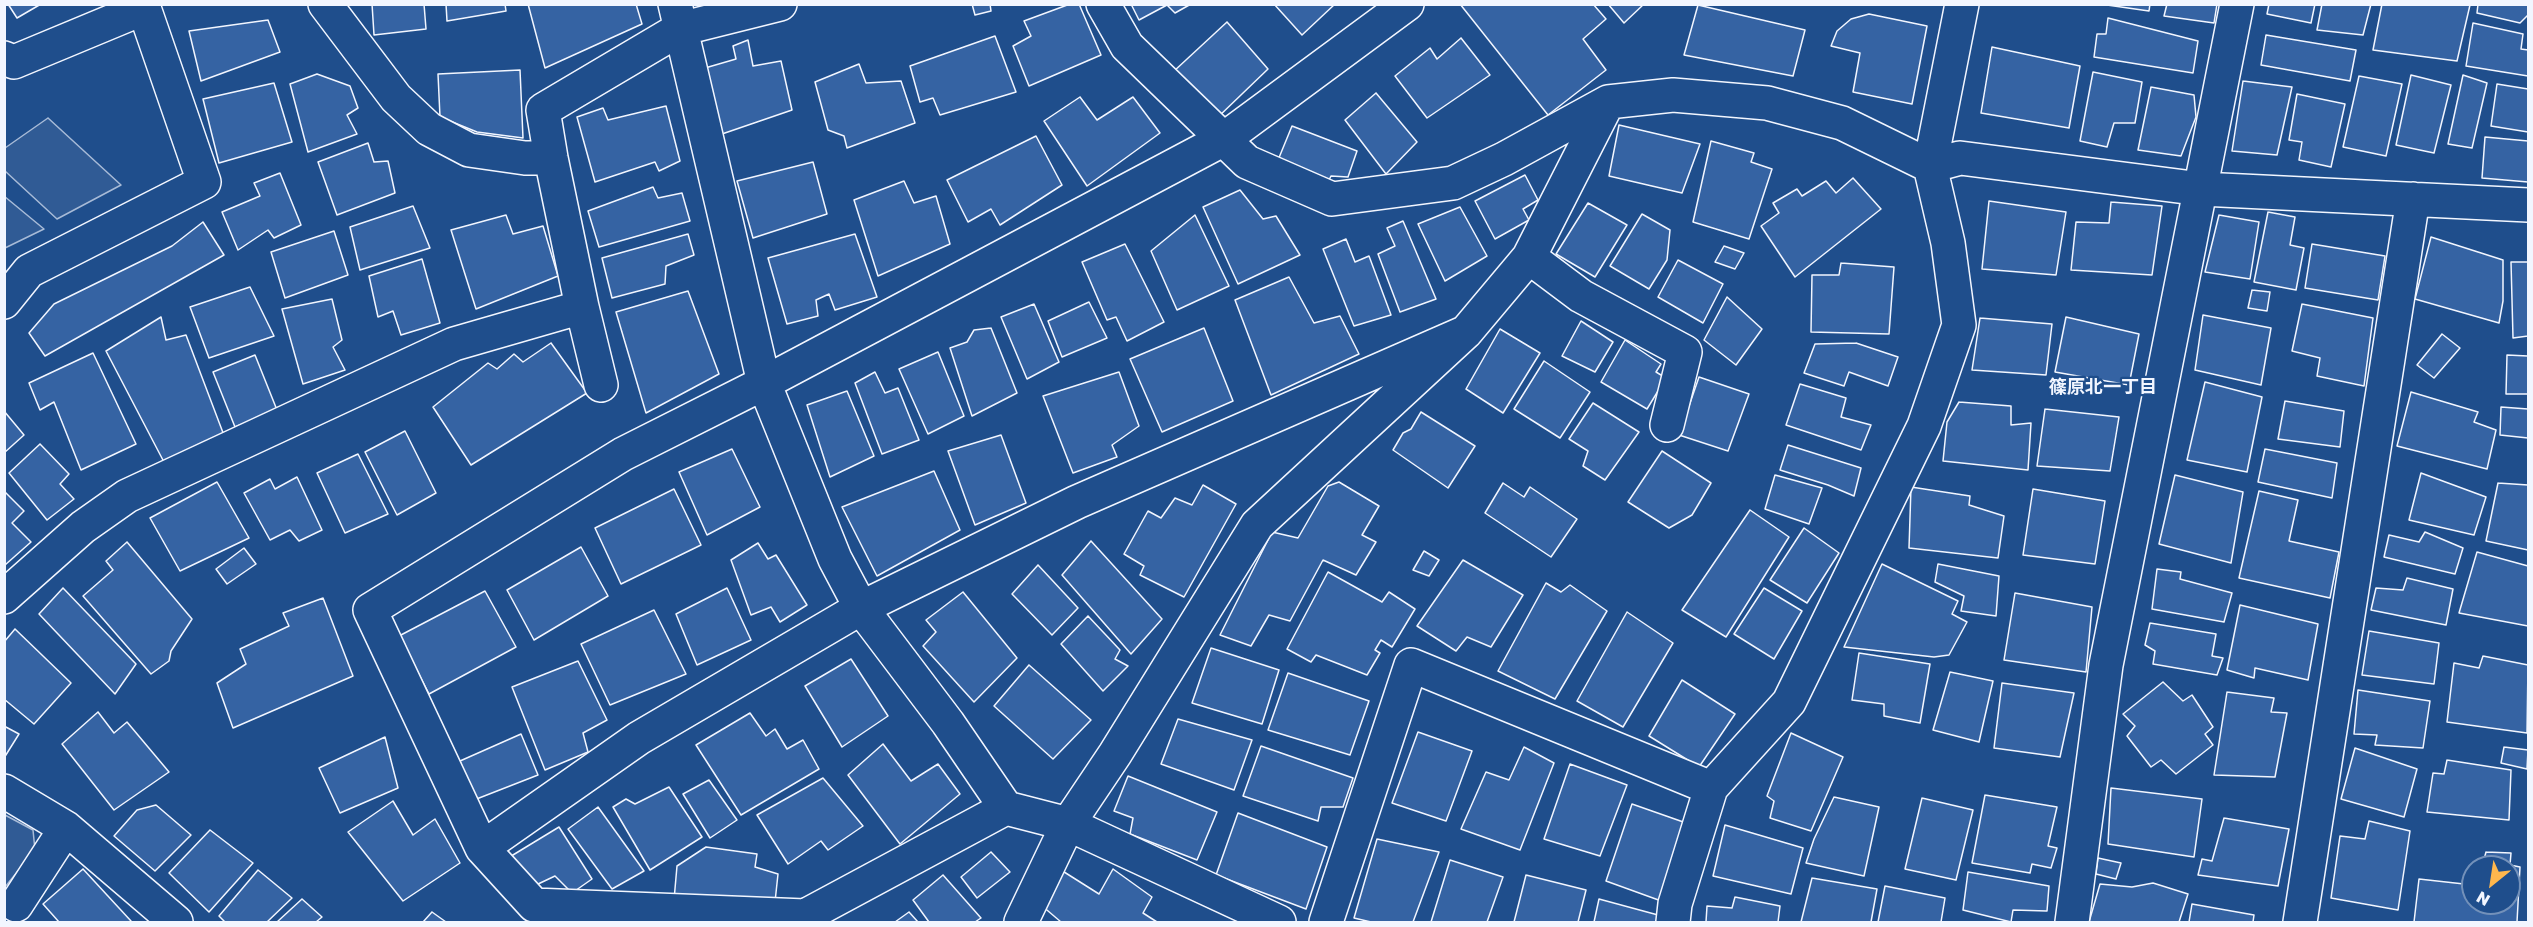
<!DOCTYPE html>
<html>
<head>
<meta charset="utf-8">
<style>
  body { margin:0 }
  #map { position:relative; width:2533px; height:927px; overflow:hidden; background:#1f4e8c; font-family:"Golos Text",sans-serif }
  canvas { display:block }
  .frame { position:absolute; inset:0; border:6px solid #f2f6ff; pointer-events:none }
  .north { position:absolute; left:2461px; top:855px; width:60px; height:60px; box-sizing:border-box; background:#1f4e8c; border:2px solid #7391ba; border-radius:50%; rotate:210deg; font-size:16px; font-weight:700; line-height:24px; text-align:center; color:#f2f6ff }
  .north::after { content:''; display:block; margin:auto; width:21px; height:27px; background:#ffb74d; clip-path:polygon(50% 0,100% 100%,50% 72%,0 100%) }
</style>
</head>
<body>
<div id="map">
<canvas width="2533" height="927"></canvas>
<div class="frame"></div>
<div class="north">N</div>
</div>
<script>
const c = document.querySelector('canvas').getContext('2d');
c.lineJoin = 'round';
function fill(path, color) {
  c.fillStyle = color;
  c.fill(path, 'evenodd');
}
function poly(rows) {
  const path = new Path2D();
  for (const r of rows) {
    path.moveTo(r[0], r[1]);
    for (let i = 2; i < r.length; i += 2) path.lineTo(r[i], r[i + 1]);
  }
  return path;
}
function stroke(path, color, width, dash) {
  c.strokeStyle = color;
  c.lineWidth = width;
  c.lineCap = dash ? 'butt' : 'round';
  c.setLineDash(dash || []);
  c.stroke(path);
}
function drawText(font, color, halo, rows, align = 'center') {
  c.font = font + ' "Golos Text","Noto Sans JP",sans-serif';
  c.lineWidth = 4.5;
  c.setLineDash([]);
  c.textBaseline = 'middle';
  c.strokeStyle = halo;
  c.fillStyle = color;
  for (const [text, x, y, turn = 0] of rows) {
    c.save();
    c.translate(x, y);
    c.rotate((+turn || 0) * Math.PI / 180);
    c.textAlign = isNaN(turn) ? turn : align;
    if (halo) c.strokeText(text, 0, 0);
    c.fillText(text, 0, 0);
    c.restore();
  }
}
const parking = poly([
  [48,118,121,185,57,219,5,171,5,148,48,118],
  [4,196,44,229,5,248,4,248,4,196],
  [5,815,33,830,35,850,5,887,5,815]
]);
fill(parking, '#305b95');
stroke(parking, '#a8bbd7', 1.5);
const building = poly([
  [8,4,41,4,17,18,8,4],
  [372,4,424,4,426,29,374,35,372,4],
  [446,4,505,4,506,11,447,21,446,4],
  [528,4,636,4,642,24,545,68,528,4],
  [972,4,990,4,991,11,975,15,972,4],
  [1070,4,1079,4,1101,55,1029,86,1013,46,1031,36,1024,21,1070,4],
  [1131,4,1191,4,1175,13,1167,5,1139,20,1131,4],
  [1274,4,1335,4,1302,35,1274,4],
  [1460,4,1593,4,1606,19,1583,39,1606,70,1548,115,1460,4],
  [1608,4,1644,4,1624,23,1608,4],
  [2100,4,2150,4,2149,11,2100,4],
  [2167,4,2217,4,2214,23,2164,16,2167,4],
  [2269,4,2315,4,2311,23,2267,14,2269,4],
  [2322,4,2371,4,2363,35,2317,30,2322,4],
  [2382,4,2470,5,2457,61,2373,50,2382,4],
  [2478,4,2528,4,2528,15,2520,23,2477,13,2478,4],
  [1698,5,1805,30,1793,76,1684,55,1698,5],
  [1869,14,1927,26,1912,104,1853,92,1860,53,1831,46,1837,31,1851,19,1869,14],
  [2108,18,2198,41,2193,73,2094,57,2097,34,2106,34,2108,18],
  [268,20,280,52,201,81,189,31,268,20],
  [1227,22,1268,69,1216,119,1173,72,1227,22],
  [2473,23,2523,34,2521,49,2528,50,2528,76,2466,66,2473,23],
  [2266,35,2356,50,2350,81,2261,65,2266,35],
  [995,36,1016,92,940,115,933,98,920,102,910,66,995,36],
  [1461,38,1490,75,1427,118,1395,76,1430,48,1437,59,1461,38],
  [748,40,753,66,781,61,792,110,722,134,705,68,736,59,733,46,748,40],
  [1992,47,2080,66,2069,128,1981,113,1992,47],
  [859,64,866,83,901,81,915,123,847,148,844,136,828,130,815,82,859,64],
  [520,70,523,138,477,132,440,117,438,74,520,70],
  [2093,72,2142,82,2135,123,2114,123,2107,147,2080,141,2093,72],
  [317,74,350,86,358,108,347,115,357,134,308,152,290,84,317,74],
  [2411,75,2451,85,2434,153,2396,145,2411,75],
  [2463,75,2487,83,2472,148,2448,144,2463,75],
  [2359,76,2402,84,2386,156,2343,147,2359,76],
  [2243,81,2292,87,2277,155,2232,151,2243,81],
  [274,83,292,142,219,163,203,99,274,83],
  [2497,84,2528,89,2528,132,2491,126,2497,84],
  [2151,87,2194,95,2196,117,2181,156,2138,150,2151,87],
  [1376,93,1417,142,1386,174,1345,120,1376,93],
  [2297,94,2345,104,2331,167,2299,160,2302,142,2289,140,2297,94],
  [1080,97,1097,120,1133,97,1160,133,1087,186,1044,121,1080,97],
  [666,106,680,161,659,171,655,162,595,182,577,117,603,108,608,120,666,106],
  [1619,125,1700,144,1682,193,1609,176,1619,125],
  [1292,126,1357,151,1348,177,1331,176,1325,188,1276,165,1292,126],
  [1036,136,1062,185,1000,225,991,209,968,222,947,180,1036,136],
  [2485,137,2528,141,2528,182,2482,178,2485,137],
  [1711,141,1754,153,1751,162,1772,169,1749,239,1693,222,1711,141],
  [368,143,374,162,388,161,395,193,337,215,318,162,368,143],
  [813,162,827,214,753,238,737,181,813,162],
  [280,173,301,225,274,238,268,230,238,250,222,212,260,196,254,183,280,173],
  [1525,175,1538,200,1523,209,1529,220,1495,239,1475,201,1525,175],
  [1853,178,1881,209,1795,277,1761,226,1779,213,1773,203,1797,189,1802,196,1826,181,1836,193,1853,178],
  [904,181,914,203,936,196,950,244,878,276,854,200,904,181],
  [653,187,658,198,682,193,690,221,599,247,588,211,653,187],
  [1240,190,1263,219,1276,216,1300,255,1238,284,1203,207,1240,190],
  [1989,201,2066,212,2056,275,1982,269,1989,201],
  [2111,202,2162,206,2152,275,2071,270,2076,222,2109,223,2111,202],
  [1588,203,1627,225,1595,277,1556,254,1588,203],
  [413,206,430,248,360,270,350,227,413,206],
  [1460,207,1487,256,1445,281,1418,224,1460,207],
  [2268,212,2295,217,2290,245,2304,248,2296,290,2254,282,2268,212],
  [1642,214,1670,230,1667,260,1649,289,1610,266,1642,214],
  [506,215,513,234,543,226,558,276,476,309,451,230,506,215],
  [1195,215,1229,286,1177,310,1151,251,1195,215],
  [2219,215,2259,222,2250,279,2205,272,2219,215],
  [1403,221,1436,299,1400,312,1378,254,1395,246,1387,228,1403,221],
  [203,222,224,255,45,356,29,333,54,304,172,246,203,222],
  [334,231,348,275,285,298,271,252,334,231],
  [688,234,694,255,666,266,665,284,612,298,602,258,688,234],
  [855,234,877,297,835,310,829,294,816,300,818,316,787,324,768,258,855,234],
  [2431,237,2503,260,2503,301,2499,323,2415,299,2431,237],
  [1346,239,1355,262,1369,256,1391,315,1354,326,1323,249,1346,239],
  [1125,244,1164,322,1127,341,1116,317,1107,320,1082,262,1125,244],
  [2312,244,2385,256,2378,300,2305,288,2312,244],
  [1724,246,1744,253,1735,269,1715,262,1724,246],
  [422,259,440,323,401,335,393,311,378,317,369,276,422,259],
  [1678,260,1723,284,1703,323,1658,297,1678,260],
  [2511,262,2528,262,2528,336,2513,338,2511,262],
  [1841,263,1894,267,1889,334,1811,332,1812,275,1839,275,1841,263],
  [1289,277,1314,323,1340,316,1359,354,1271,395,1235,300,1289,277],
  [250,287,274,336,209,358,190,307,250,287],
  [2252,290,2270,292,2267,311,2248,308,2252,290],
  [688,291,719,374,646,413,616,312,688,291],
  [1727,297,1762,329,1736,365,1704,340,1727,297],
  [332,299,342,340,333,347,345,370,303,384,282,309,332,299],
  [1089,302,1107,338,1062,357,1048,321,1089,302],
  [1034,304,1059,362,1027,379,1001,317,1034,304],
  [2302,304,2373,318,2364,386,2317,376,2320,358,2292,351,2302,304],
  [2203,315,2271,328,2261,385,2195,370,2203,315],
  [161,317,166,340,186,335,225,438,165,464,106,351,161,317],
  [2066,317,2139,334,2129,385,2055,372,2066,317],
  [1980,318,2052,324,2046,375,1972,370,1980,318],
  [1581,321,1613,342,1595,372,1562,356,1581,321],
  [991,328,1017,393,972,416,950,348,967,342,974,330,991,328],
  [1204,328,1233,401,1162,432,1130,359,1204,328],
  [1500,329,1540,353,1503,413,1466,389,1500,329],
  [2442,334,2460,348,2434,378,2417,365,2442,334],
  [1625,340,1661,364,1656,372,1666,378,1647,409,1601,382,1625,340],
  [551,343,587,393,471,465,433,407,488,363,497,369,514,354,523,362,551,343],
  [1856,343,1898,357,1888,386,1849,372,1844,386,1804,373,1815,344,1856,343],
  [938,352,964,416,928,434,899,369,938,352],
  [93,353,136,444,81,470,54,402,40,410,29,383,93,353],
  [255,355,277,410,235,427,213,372,255,355],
  [2507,355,2528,356,2528,394,2506,394,2507,355],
  [1544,361,1590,392,1560,438,1514,409,1544,361],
  [875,372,885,393,898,388,919,440,882,454,855,383,875,372],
  [1119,372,1139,426,1112,445,1117,457,1073,473,1043,396,1119,372],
  [1699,377,1749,394,1728,451,1679,435,1699,377],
  [2205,382,2262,397,2247,472,2187,460,2205,382],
  [1800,384,1846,398,1841,417,1871,425,1861,450,1786,425,1800,384],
  [847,391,874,456,830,477,807,405,847,391],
  [2411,392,2478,412,2474,422,2496,430,2487,469,2397,446,2411,392],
  [2285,401,2344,411,2340,447,2278,439,2285,401],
  [1959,402,2011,406,2011,425,2031,423,2028,470,1943,461,1947,422,1959,402],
  [1593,403,1639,432,1605,480,1583,466,1588,451,1569,439,1593,403],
  [2501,407,2528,409,2528,438,2500,435,2501,407],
  [2045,409,2119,417,2110,471,2037,466,2045,409],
  [4,411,24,435,4,453,4,411],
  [1421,412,1475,446,1448,488,1393,450,1403,433,1411,429,1421,412],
  [405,431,436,493,397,515,365,452,405,431],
  [1001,435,1026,503,975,525,948,451,1001,435],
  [40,444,69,474,60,484,74,499,47,520,9,473,40,444],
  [1788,445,1861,468,1854,496,1828,485,1780,470,1788,445],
  [732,449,760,507,707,535,679,472,732,449],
  [2265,449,2337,463,2332,498,2258,482,2265,449],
  [1662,451,1711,483,1692,515,1669,528,1628,502,1662,451],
  [358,454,388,514,345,533,317,473,358,454],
  [934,471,960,530,877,576,842,507,934,471],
  [2421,473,2486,497,2474,535,2409,520,2421,473],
  [1775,475,1822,488,1809,524,1765,509,1775,475],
  [2175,475,2243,492,2231,563,2159,544,2175,475],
  [297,477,322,530,299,541,290,530,270,540,244,493,270,479,275,489,297,477],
  [217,482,249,538,180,571,150,518,217,482],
  [1339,482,1379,506,1362,535,1376,542,1356,575,1323,560,1290,621,1269,615,1251,646,1220,635,1272,532,1298,538,1328,486,1339,482],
  [1503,483,1524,497,1530,487,1577,519,1551,557,1485,513,1503,483],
  [2498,483,2528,485,2528,550,2486,541,2498,483],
  [1203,485,1236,504,1184,597,1140,575,1144,566,1124,554,1148,511,1161,518,1175,498,1192,505,1203,485],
  [1911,487,1970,496,1969,505,2004,516,1998,558,1909,548,1911,487],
  [674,489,701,545,621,584,595,528,674,489],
  [2033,489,2105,501,2095,564,2023,555,2033,489],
  [4,491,24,511,12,523,31,542,5,565,4,491],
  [2259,491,2298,500,2289,541,2339,552,2330,598,2239,578,2259,491],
  [1750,510,1789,537,1726,637,1682,610,1750,510],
  [1804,528,1839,553,1807,603,1770,580,1804,528],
  [2425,532,2463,548,2455,574,2384,557,2389,535,2419,542,2425,532],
  [1091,541,1162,619,1131,654,1062,575,1091,541],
  [127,542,192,619,171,651,169,661,151,674,83,596,113,570,106,561,127,542],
  [758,543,768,559,776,555,807,605,780,622,771,607,751,615,731,560,758,543],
  [581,547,608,596,534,640,507,590,581,547],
  [244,548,256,564,227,584,216,569,244,548],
  [1424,551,1439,560,1429,576,1413,570,1424,551],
  [2477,552,2528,566,2528,626,2459,613,2477,552],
  [1463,560,1523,595,1491,647,1467,637,1456,651,1417,626,1463,560],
  [1882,564,1958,601,1952,614,1967,622,1949,655,1934,657,1844,647,1882,564],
  [1938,564,1999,576,1996,616,1961,611,1964,596,1935,582,1938,564],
  [1038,565,1078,608,1052,635,1012,594,1038,565],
  [2157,569,2181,572,2180,579,2232,593,2224,622,2152,609,2157,569],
  [1328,572,1382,602,1389,592,1415,609,1392,647,1381,640,1375,650,1380,653,1367,675,1316,655,1311,662,1287,649,1328,572],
  [2407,578,2453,589,2446,625,2371,610,2376,588,2403,590,2407,578],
  [1546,583,1561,592,1570,585,1607,611,1555,699,1498,671,1546,583],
  [63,588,136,664,115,694,39,614,63,588],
  [727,588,751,640,697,665,676,614,727,588],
  [1764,588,1802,611,1774,659,1734,634,1764,588],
  [485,591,516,647,429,694,399,636,485,591],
  [963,592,1017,658,974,702,923,646,936,632,926,620,963,592],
  [2015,593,2092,607,2086,672,2004,660,2015,593],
  [323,598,353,676,233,728,217,683,246,664,240,649,289,626,283,613,323,598],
  [2240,605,2318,624,2308,680,2255,668,2254,678,2227,670,2240,605],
  [654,610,686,674,610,705,581,644,654,610],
  [1627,612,1673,643,1623,727,1577,701,1627,612],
  [1088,616,1120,650,1115,659,1128,666,1103,691,1061,644,1088,616],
  [2150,623,2216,634,2212,656,2223,658,2217,675,2153,664,2155,651,2145,645,2150,623],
  [15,629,71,683,34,724,4,699,4,642,15,629],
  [2369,631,2439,643,2434,684,2362,675,2369,631],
  [1211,648,1279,670,1262,724,1192,703,1211,648],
  [1859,653,1930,664,1920,723,1884,716,1884,704,1852,700,1859,653],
  [2483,656,2528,665,2527,733,2447,722,2454,663,2479,668,2483,656],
  [851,659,888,716,842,747,805,686,851,659],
  [578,661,607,720,583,733,588,752,545,770,512,687,578,661],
  [1029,665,1091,720,1053,759,994,706,1029,665],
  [1950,672,1993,681,1979,742,1933,730,1950,672],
  [1288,673,1369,701,1350,755,1268,730,1288,673],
  [1682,680,1735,714,1699,767,1649,736,1682,680],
  [2163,682,2183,701,2192,695,2213,727,2205,734,2213,745,2176,774,2161,760,2151,767,2127,736,2135,726,2123,714,2163,682],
  [2002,683,2074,693,2060,757,1994,748,2002,683],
  [2358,690,2430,701,2423,748,2375,745,2377,735,2354,734,2358,690],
  [2227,692,2274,698,2271,712,2287,713,2275,777,2214,775,2227,692],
  [98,712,114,733,127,722,169,772,114,810,62,744,98,712],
  [750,713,766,736,775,729,787,749,803,740,819,769,741,815,696,745,750,713],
  [1178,719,1252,740,1234,790,1161,764,1178,719],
  [4,726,19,734,4,758,4,726],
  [1418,732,1472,751,1446,821,1392,803,1418,732],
  [1791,733,1843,757,1811,831,1770,818,1774,801,1767,796,1791,733],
  [521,734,538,775,474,800,460,761,521,734],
  [385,737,398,788,340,813,319,768,385,737],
  [883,744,911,781,938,764,960,794,900,844,848,775,883,744],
  [1261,746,1353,778,1343,807,1321,807,1318,821,1243,796,1261,746],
  [1524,747,1554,763,1520,850,1461,829,1486,772,1509,780,1524,747],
  [2504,747,2528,750,2527,769,2501,763,2504,747],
  [2355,748,2417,769,2404,817,2341,799,2355,748],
  [2447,760,2511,770,2509,820,2427,812,2433,773,2444,774,2447,760],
  [1570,764,1627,785,1600,856,1544,839,1570,764],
  [1128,776,1217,812,1197,860,1130,834,1133,818,1114,811,1128,776],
  [823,778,863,826,828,850,821,841,788,864,757,815,823,778],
  [709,780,737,820,710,838,683,794,709,780],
  [669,787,702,837,650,870,613,807,626,799,635,804,669,787],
  [2111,788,2202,799,2194,857,2108,844,2111,788],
  [1985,795,2057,807,2048,846,2057,848,2051,868,2032,864,2030,873,1972,863,1985,795],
  [1834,797,1879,807,1864,876,1806,863,1814,839,1834,797],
  [1922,798,1973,810,1956,880,1905,869,1922,798],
  [393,801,413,835,435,819,460,863,403,901,348,832,393,801],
  [1632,804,1689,824,1664,902,1606,881,1632,804],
  [156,805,191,835,155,871,114,836,137,810,156,805],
  [598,807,644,871,612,889,568,829,598,807],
  [1238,813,1327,847,1306,909,1216,875,1238,813],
  [2224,818,2289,829,2278,886,2198,875,2202,859,2212,861,2224,818],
  [2369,821,2410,831,2398,910,2331,898,2340,836,2365,839,2369,821],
  [1725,825,1803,848,1791,894,1713,876,1725,825],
  [559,827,592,879,572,893,555,876,536,885,508,858,559,827],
  [210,830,253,863,209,912,169,873,210,830],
  [1377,839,1439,852,1413,922,1371,922,1354,918,1377,839],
  [706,847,757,854,755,867,778,874,775,902,674,900,677,866,706,847],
  [991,852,1010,872,977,898,961,877,991,852],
  [2486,852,2511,853,2510,865,2520,867,2517,922,2414,922,2419,879,2473,885,2473,903,2509,903,2509,867,2482,867,2486,852],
  [2098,858,2121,863,2116,879,2096,874,2098,858],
  [1450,860,1503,877,1487,922,1431,922,1450,860],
  [83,869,131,921,130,922,59,922,43,904,83,869],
  [1113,869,1152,897,1143,913,1157,922,1061,922,1041,905,1061,870,1099,894,1113,869],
  [258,870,292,898,267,922,225,922,219,916,258,870],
  [1968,872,2049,886,2047,911,2013,910,2011,922,1963,910,1968,872],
  [943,875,981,918,975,922,929,922,913,900,943,875],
  [1526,875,1586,890,1578,922,1514,922,1526,875],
  [1812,878,1877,889,1871,922,1801,922,1812,878],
  [2153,883,2188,894,2179,922,2089,922,2100,884,2132,887,2153,883],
  [1885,886,1945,898,1941,922,1878,922,1885,886],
  [1735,897,1780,906,1778,922,1706,922,1707,906,1732,908,1735,897],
  [302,899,322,917,316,922,277,922,302,899],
  [1599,899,1658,915,1656,922,1594,922,1599,899],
  [2192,904,2254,915,2253,922,2189,922,2192,904],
  [432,912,446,922,423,922,432,912],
  [909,912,918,922,895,922,909,912]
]);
fill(building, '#3563a3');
stroke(building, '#f2f6ff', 1.5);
const minor = poly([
  [325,4,396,98,429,129,469,150,525,158,551,158],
  [675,4,764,383,835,559,861,608,948,723,1006,808,1068,824,1279,922],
  [1103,4,1127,46,1247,162,1332,199,1453,183,1504,159,1608,102,1673,95,1767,103,1842,123,1930,166,1960,158,2201,189,2528,205],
  [1407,4,1224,139,764,383,623,454,370,610,482,848,639,738,861,608,1077,502,1466,332],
  [4,58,14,62,144,8,204,182,29,271,4,302],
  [1529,257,1581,296,1685,352,1667,425],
  [582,307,601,385],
  [4,597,83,527,127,496,454,344,582,307,551,158,543,110,680,29,780,4],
  [4,791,66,828,176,922],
  [482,848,534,905,805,916,1006,808],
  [16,905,66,828],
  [1021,922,1068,824,1115,754,1257,525,1466,332,1529,257,1608,102],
  [1326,922,1411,665,1711,788],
  [1673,922,1675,904,1711,788,1789,702,1924,426,1959,325,1948,243,1930,166,1962,4],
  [2072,922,2106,665,2237,4],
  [2300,922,2413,199]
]);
stroke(minor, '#f2f6ff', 36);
stroke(minor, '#1f4e8c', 33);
drawText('bold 18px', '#f2f6ff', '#1f4e8c', [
  ["篠原北一丁目",2103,387]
]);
</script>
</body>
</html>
